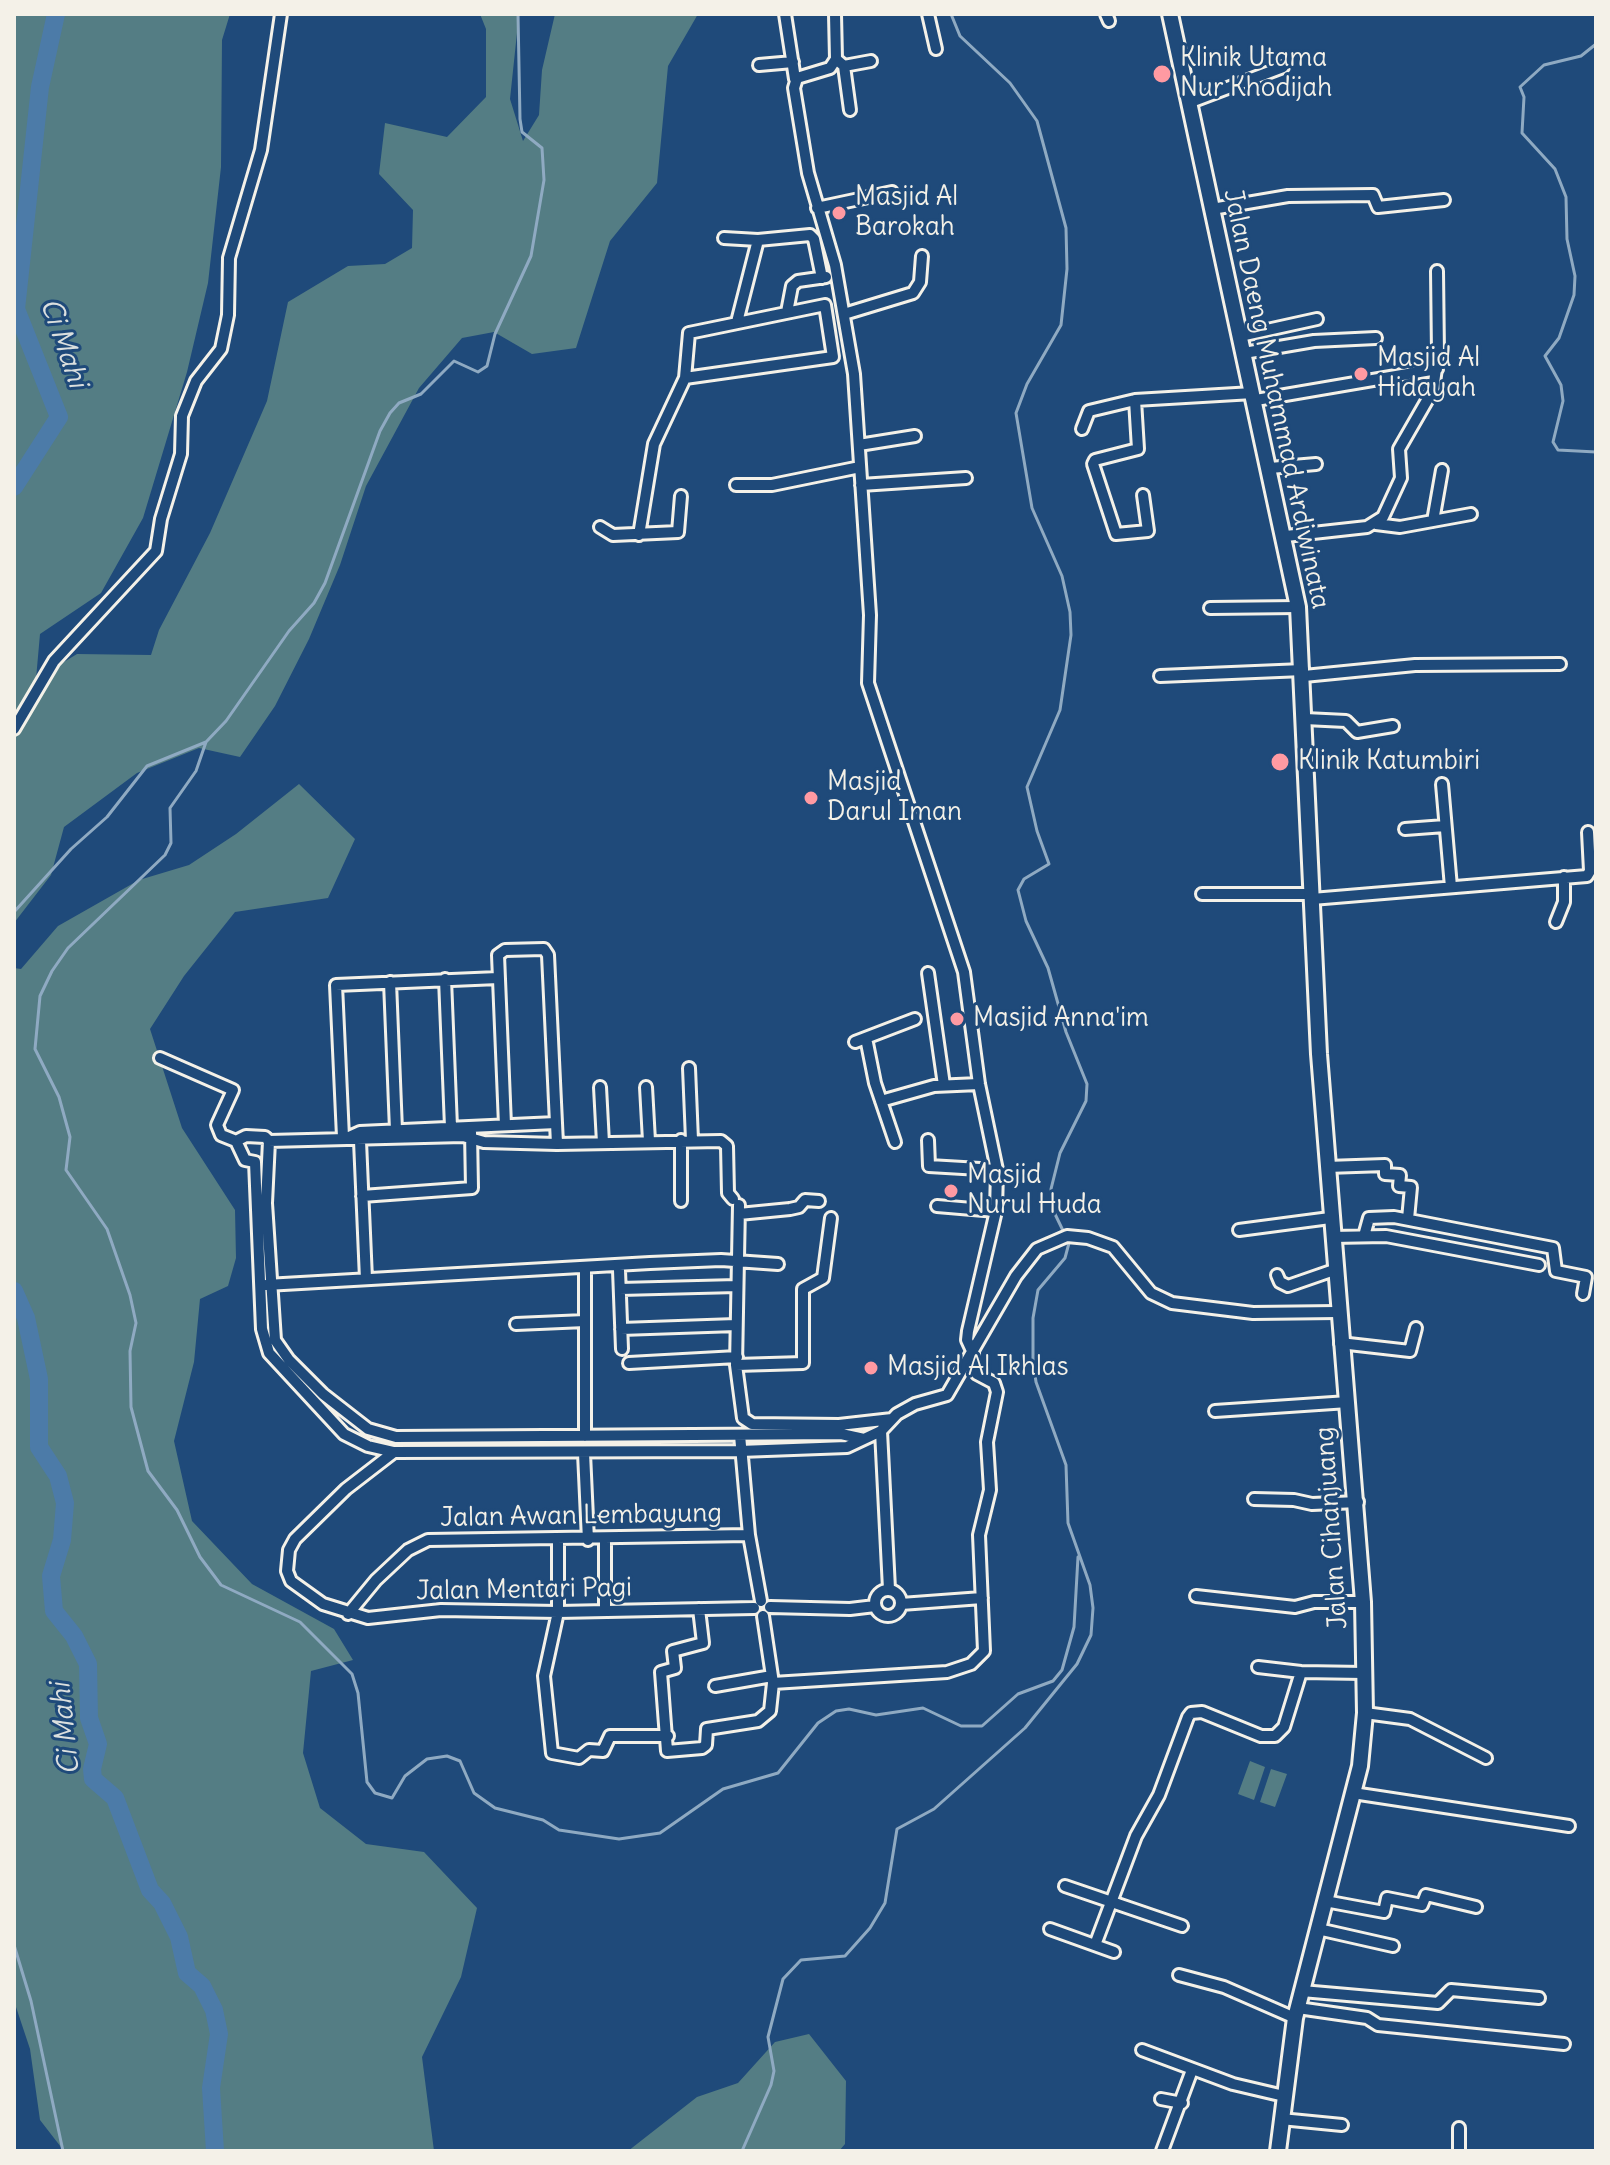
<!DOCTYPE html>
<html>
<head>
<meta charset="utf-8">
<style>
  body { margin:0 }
  #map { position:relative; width:1610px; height:2165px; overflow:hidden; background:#1f4a7a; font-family:Delius,sans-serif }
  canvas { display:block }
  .frame { position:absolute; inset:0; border:16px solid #f4f1e8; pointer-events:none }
</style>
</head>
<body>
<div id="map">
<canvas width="1610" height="2165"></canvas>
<div class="frame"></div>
</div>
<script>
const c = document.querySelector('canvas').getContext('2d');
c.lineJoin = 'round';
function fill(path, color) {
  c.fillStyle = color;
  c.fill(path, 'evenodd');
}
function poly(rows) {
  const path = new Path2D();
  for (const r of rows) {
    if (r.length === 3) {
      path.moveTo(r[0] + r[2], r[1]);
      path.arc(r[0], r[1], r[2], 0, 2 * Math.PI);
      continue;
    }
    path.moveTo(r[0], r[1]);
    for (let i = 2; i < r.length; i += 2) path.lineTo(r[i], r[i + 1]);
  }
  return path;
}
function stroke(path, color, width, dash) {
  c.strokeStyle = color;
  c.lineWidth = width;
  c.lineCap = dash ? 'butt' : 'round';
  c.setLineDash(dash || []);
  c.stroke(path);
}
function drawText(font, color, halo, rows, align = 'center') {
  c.font = font + ' Delius,sans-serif';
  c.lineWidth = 6;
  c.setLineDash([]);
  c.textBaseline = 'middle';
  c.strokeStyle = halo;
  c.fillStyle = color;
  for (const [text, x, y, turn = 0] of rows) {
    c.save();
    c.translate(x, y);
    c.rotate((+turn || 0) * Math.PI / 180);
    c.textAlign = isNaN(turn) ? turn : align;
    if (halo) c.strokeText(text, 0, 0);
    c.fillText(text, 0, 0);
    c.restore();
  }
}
fill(poly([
  [14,14,230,14,222,40,221,167,208,283,187,372,143,518,101,593,40,634,36,679,77,654,151,655,159,630,210,533,267,401,288,302,348,266,385,264,412,248,413,210,379,174,385,123,447,137,486,97,486,29,480,14,519,14,510,99,523,141,539,115,542,70,555,14,698,14,668,66,657,183,610,241,576,348,532,354,494,332,462,338,419,388,366,486,340,565,309,639,275,706,240,757,199,748,137,773,64,827,51,875,14,923],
  [299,784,355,839,328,898,235,912,184,976,150,1029,182,1128,235,1210,236,1258,228,1286,200,1299,194,1362,174,1441,192,1521,252,1584,334,1629,353,1660,311,1671,303,1753,320,1808,366,1844,424,1852,477,1908,461,1977,422,2057,434,2151,64,2151,40,2120,30,2049,14,2001,14,968,21,969,58,926,139,880,189,865,236,834],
  [1250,1761,1265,1767,1254,1800,1238,1794],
  [1271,1769,1287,1774,1275,1807,1260,1802],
  [809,2034,846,2081,845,2144,839,2151,628,2151,697,2097,738,2083,775,2042]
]), '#547d84');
stroke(poly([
  [1596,44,1581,56,1544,65,1520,87,1524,97,1522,133,1555,169,1566,197,1567,239,1575,276,1574,295,1559,338,1545,356,1561,385,1563,401,1553,442,1558,450,1596,452],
  [206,742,196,771,170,808,171,843,165,855,68,948,52,971,40,996,35,1049,59,1097,70,1137,66,1170,107,1229,130,1295,136,1323,130,1351,131,1407,148,1471,177,1510,200,1557,221,1585,300,1622,352,1674,358,1693,367,1782,375,1793,392,1798,405,1776,427,1759,447,1756,460,1761,474,1793,495,1808,543,1820,559,1830,619,1839,660,1833,723,1789,778,1773,818,1723,836,1711,849,1709,876,1715,923,1708,961,1726,982,1726,1018,1694,1053,1681,1062,1670,1074,1627,1078,1557],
  [14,912,71,849,107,817,147,766,206,742,226,721,289,631,314,603,325,583,380,431,390,413,399,403,421,394,454,361,478,372,487,366,495,334,531,256,544,180,542,148,522,132,520,119,518,14],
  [14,1945,31,2001,63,2151],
  [742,2151,771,2085,774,2071,768,2037,783,1979,801,1960,845,1956,870,1928,885,1903,897,1829,934,1809,1025,1728,1077,1664,1091,1635,1093,1608,1090,1585,1068,1523,1066,1465,1036,1382,1033,1361,1033,1318,1038,1290,1065,1258,1069,1243,1054,1212,1051,1189,1060,1153,1086,1101,1087,1084,1066,1032,1048,968,1026,921,1018,890,1024,879,1049,864,1037,831,1027,787,1060,710,1071,635,1070,612,1062,576,1032,508,1016,413,1027,384,1061,325,1067,269,1066,228,1037,121,1010,83,960,36,951,14]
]), '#8faac2', 3);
stroke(poly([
  [14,487,59,417,16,309,40,87,56,14],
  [14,1291,26,1318,39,1379,39,1447,58,1476,65,1503,62,1540,51,1576,54,1611,74,1636,88,1664,89,1718,98,1744,92,1769,93,1779,115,1798,150,1890,162,1903,179,1937,187,1973,202,1986,214,2010,219,2034,211,2088,215,2151]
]), '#4c7ba8', 18);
const street = poly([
  [785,14,795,79],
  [835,14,836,59,830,68,797,78,794,88,808,173,835,265,854,374,870,615,868,683,964,972,979,1084,997,1170,996,1211,968,1331,967,1340,973,1353],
  [928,14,936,49],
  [1106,14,1109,21],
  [836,59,844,66,850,110],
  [759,65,793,62],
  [844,66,871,61],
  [1188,103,1283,67],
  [817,208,892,192],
  [1212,209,1288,196,1373,195,1378,207,1444,200],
  [724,238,758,240,810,235,814,239,822,278],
  [787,312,792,286,798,281,826,277],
  [844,314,913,293,920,282,922,256],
  [737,322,758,240],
  [1240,336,1317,319],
  [1244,353,1314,341,1376,338],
  [1135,400,1138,449,1095,460,1093,464,1116,534,1148,531,1143,495],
  [1256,400,1437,369],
  [1082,429,1089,411,1135,400,1253,393],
  [859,445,915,436],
  [1270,468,1316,464],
  [736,485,772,485,860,467],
  [861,485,966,478],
  [1433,521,1442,470],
  [1376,524,1400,527,1471,514],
  [600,527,613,535,678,532,681,496],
  [639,535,654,444,685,378,689,333,825,305,833,357,685,378],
  [1286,536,1367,527,1383,517,1401,478,1399,449,1433,390,1438,354,1437,271],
  [1210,608,1298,607],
  [1160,676,1303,670],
  [1304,676,1415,665,1560,664],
  [1305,719,1346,721,1357,732,1393,726],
  [14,729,54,661,156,551,161,519,181,454,182,416,196,381,221,349,228,315,229,258,261,150,281,14],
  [1442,784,1451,887],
  [1405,829,1445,826],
  [1202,894,1312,894],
  [1312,899,1587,876,1590,871,1588,832],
  [1556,922,1564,902,1564,877],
  [928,973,944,1085],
  [445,979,451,1127],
  [390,982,396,1130],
  [866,1038,875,1083,895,1142],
  [855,1042,915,1019],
  [160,1058,233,1090,217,1125,221,1135,236,1141,246,1136,265,1137,269,1141,266,1203,275,1340,289,1360,323,1394,368,1429,396,1437,841,1434,864,1439],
  [689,1068,692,1140],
  [600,1087,603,1143],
  [646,1087,649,1141],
  [881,1101,934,1086,979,1084],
  [505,1125,498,955,505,950,544,949,548,955,557,1144],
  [343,1137,336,985,498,978],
  [349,1137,360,1132,556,1123],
  [681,1140,681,1201],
  [928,1140,929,1166,997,1170],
  [236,1141,245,1160,255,1162,262,1329,269,1353,344,1434,368,1446,394,1452,740,1451,847,1447,881,1431,897,1414,915,1404,947,1395,1016,1276,1037,1249,1067,1236,1088,1238,1113,1247,1151,1293,1172,1303,1253,1313,1337,1312],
  [269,1141,463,1136,484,1142,557,1144,721,1141,727,1146,728,1193,733,1199],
  [360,1141,366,1279],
  [1327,1167,1385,1165,1385,1174,1400,1175,1399,1186,1411,1187,1408,1219],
  [362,1196,472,1188,471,1132],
  [739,1205,736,1365,743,1418,752,1424,839,1425,892,1419],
  [937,1206,996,1211],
  [739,1214,790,1209,799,1207,805,1200,819,1201],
  [1239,1230,1330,1218],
  [1364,1236,1369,1218,1394,1217,1553,1248,1556,1271,1586,1277,1583,1294],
  [1332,1237,1386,1236,1539,1265],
  [585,1267,585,1436],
  [619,1270,622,1349],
  [1277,1275,1280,1282,1288,1286,1334,1270],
  [266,1285,650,1263,721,1260,778,1264],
  [620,1289,737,1286],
  [516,1324,585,1321],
  [621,1329,736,1325],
  [1340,1343,1410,1351,1416,1328],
  [629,1363,737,1357],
  [736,1365,803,1363,803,1289,823,1278,831,1218],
  [1215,1411,1348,1402],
  [881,1431,889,1589],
  [740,1435,749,1535,761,1601],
  [394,1452,346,1489,295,1539,289,1550,287,1571,291,1581,323,1604,368,1618,441,1610,558,1612,754,1608],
  [584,1453,588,1540],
  [1254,1499,1294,1500,1312,1504,1358,1502],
  [558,1540,558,1612,544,1676,552,1753,579,1758,589,1750,603,1751,610,1736,668,1736],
  [605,1540,605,1611],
  [888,1603,13],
  [1196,1596,1295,1607,1314,1602,1363,1602],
  [901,1604,982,1598],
  [770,1607,850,1609,875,1606],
  [699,1609,703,1643,673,1651,675,1668,661,1672,667,1751,702,1748,706,1745,707,1729,758,1721,770,1711,773,1683,763,1616],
  [348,1614,376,1580,408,1550,428,1540,749,1535],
  [1258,1667,1301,1672,1364,1673],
  [773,1683,947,1672,971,1664,984,1651,979,1535,990,1490,987,1442,997,1392,994,1383,977,1374,968,1363],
  [715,1686,772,1676],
  [1365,1713,1410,1719,1486,1758],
  [1353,1793,1569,1826],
  [1065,1886,1182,1926],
  [1325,1901,1384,1912,1387,1898,1422,1905,1426,1895,1476,1907],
  [1050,1929,1114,1952],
  [1318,1929,1393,1946],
  [1095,1945,1136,1836,1159,1795,1188,1717,1191,1713,1202,1712,1261,1736,1275,1736,1284,1727,1301,1672],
  [1179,1975,1224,1987,1295,2018],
  [1302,1991,1438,2003,1451,1990,1539,1998],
  [1298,2008,1367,2018,1378,2025,1564,2044],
  [1142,2050,1233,2084,1284,2096],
  [1161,2099,1182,2103],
  [1281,2119,1342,2125],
  [1162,2151,1192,2070],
  [1459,2151,1459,2128]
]);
const secondary = poly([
  [1170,14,1298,607,1319,1054,1363,1602,1365,1713,1360,1766,1295,2018,1278,2151]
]);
stroke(street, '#f4f1e8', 16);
stroke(secondary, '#f4f1e8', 20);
stroke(street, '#1f4a7a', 10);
stroke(secondary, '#1f4a7a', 14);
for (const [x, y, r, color] of [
  [1162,74,10,"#ff9aa2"],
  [839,213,8,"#ff9aa2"],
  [1361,374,8,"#ff9aa2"],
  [1280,762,10,"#ff9aa2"],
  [811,798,8,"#ff9aa2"],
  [957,1019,8,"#ff9aa2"],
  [951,1191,8,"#ff9aa2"],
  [871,1368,8,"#ff9aa2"]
]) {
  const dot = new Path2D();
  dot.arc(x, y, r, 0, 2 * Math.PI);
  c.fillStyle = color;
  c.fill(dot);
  stroke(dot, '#1f4a7a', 3);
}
drawText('26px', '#f4f1e8', '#1f4a7a', [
  ["Klinik Utama",1180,59],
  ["Nur Khodijah",1180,89],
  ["Masjid Al",855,198],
  ["Barokah",855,228],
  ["Masjid Al",1377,359],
  ["Hidayah",1377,389],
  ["Klinik Katumbiri",1298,762],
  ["Masjid",827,783],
  ["Darul Iman",827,813],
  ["Masjid Anna'im",973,1019],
  ["Masjid",967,1176],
  ["Nurul Huda",967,1206],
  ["Masjid Al Ikhlas",887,1368]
], 'left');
drawText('26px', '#f4f1e8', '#1f4a7a', [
  ["Jalan Daeng Muhammad Ardiwinata",1276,399,78],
  ["Jalan Awan Lembayung",581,1516,-1],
  ["Jalan Cihanjuang",1332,1528,-94],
  ["Jalan Mentari Pagi",524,1590,-1]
]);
drawText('italic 28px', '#dbdfde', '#1f4a7a', [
  ["Ci Mahi",63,343,71],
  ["Ci Mahi",66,1729,-96]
]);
</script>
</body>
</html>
